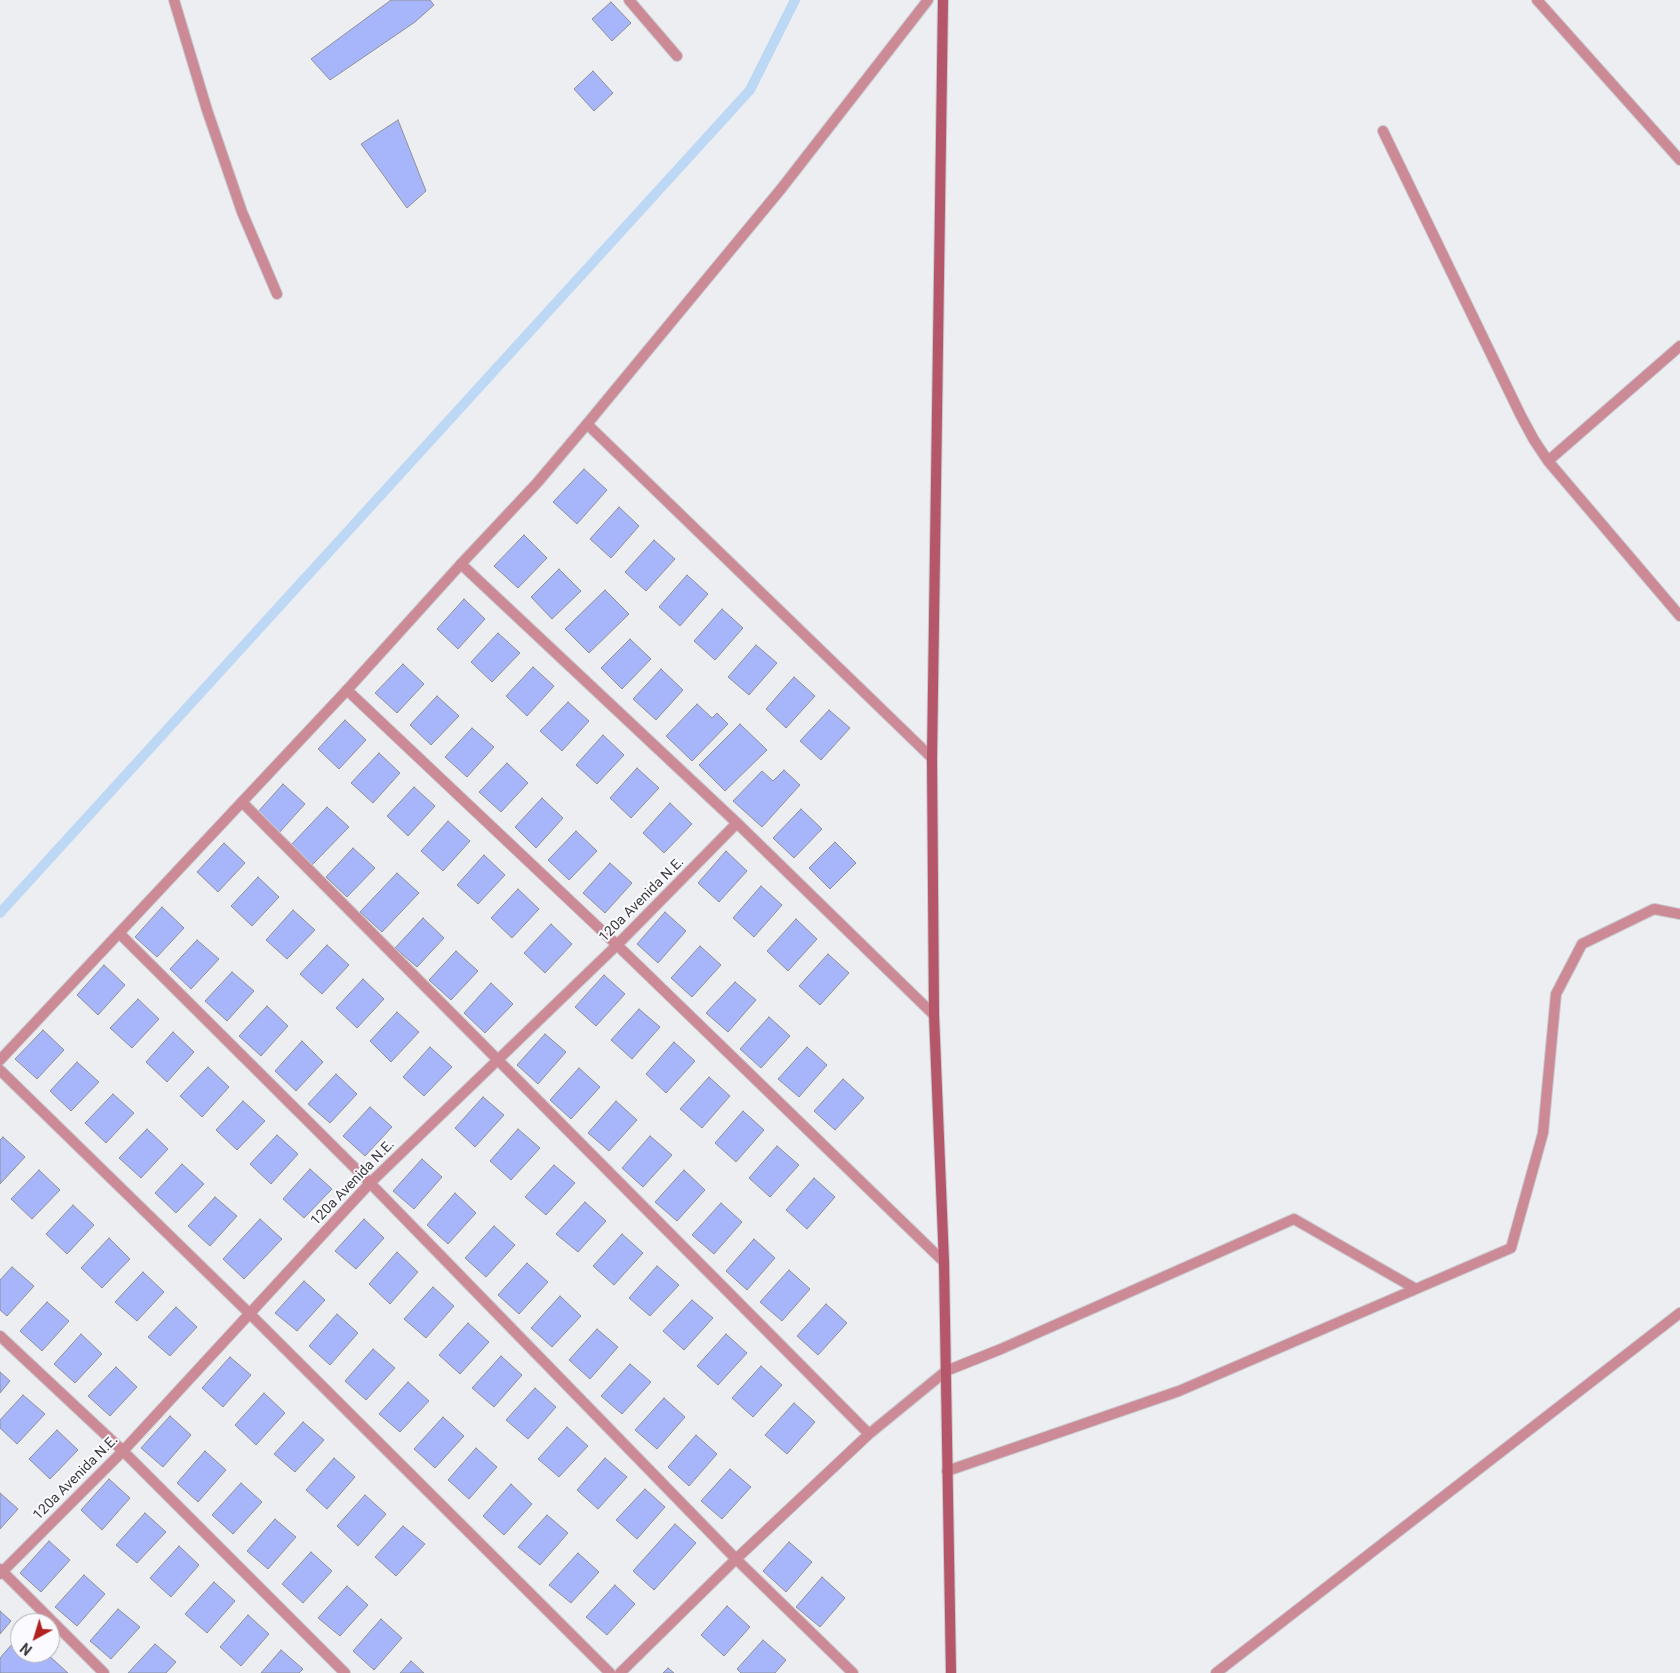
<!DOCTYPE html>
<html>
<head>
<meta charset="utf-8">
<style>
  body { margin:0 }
  #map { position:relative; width:1680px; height:1673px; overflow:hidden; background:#edeef2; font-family:Roboto,sans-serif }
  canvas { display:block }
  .north { position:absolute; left:10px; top:1613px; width:50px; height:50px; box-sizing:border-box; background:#fbfbff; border:1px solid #aeafb1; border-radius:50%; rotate:219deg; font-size:14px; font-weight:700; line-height:20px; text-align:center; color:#3b3c3d }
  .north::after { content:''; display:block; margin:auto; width:18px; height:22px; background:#b1211f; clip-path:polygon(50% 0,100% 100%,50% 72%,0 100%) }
</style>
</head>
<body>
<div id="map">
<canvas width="1680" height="1673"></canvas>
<div class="north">N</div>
</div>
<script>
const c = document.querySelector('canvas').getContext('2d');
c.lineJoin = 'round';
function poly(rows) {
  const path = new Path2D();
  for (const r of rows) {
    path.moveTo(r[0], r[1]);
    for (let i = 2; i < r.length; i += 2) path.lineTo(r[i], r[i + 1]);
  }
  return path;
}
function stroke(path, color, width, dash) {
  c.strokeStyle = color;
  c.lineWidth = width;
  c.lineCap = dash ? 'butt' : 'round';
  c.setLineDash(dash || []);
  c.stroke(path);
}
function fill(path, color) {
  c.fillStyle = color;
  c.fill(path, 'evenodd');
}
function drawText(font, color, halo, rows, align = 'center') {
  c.font = font + ' Roboto,sans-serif';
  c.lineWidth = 4;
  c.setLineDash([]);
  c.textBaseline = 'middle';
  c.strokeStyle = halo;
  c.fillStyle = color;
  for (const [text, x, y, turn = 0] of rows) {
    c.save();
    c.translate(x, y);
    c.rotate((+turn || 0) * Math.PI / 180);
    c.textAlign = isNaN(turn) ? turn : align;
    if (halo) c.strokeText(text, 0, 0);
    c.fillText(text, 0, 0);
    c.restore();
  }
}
stroke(poly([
  [0,913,750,90,795,0]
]), '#bdd8f4', 10);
const building = poly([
  [391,0,430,0,434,5,415,22,330,80,311,59,391,0],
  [611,2,631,23,612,41,592,19,611,2],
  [593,71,613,93,594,111,574,89,593,71],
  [398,120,426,191,407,208,361,144,398,120],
  [584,469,607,490,577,524,553,502,584,469],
  [619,507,639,526,611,558,590,539,619,507],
  [524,535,547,558,518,588,494,566,524,535],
  [654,540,675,559,646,591,625,572,654,540],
  [559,569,581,591,552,619,531,597,559,569],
  [687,575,708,594,680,626,659,607,687,575],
  [605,590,629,614,589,653,565,629,605,590],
  [464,599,485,619,458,649,437,629,464,599],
  [722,609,743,628,715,660,694,641,722,609],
  [498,633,520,653,492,682,471,662,498,633],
  [630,639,651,659,622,689,601,668,630,639],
  [756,645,777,663,749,695,728,677,756,645],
  [403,664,424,684,397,713,375,693,403,664],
  [533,667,554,686,527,716,506,696,533,667],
  [661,669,683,690,656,720,633,699,661,669],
  [794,677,815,696,786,728,766,709,794,677],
  [437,696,459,716,431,745,410,725,437,696],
  [568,702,589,721,562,751,540,731,568,702],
  [697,704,712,718,717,713,728,724,692,761,666,736,697,704],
  [829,710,850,728,821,760,800,741,829,710],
  [345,720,366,740,339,769,318,749,345,720],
  [740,724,767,750,725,791,699,765,740,724],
  [472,728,494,747,467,777,445,757,472,728],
  [603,735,624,755,597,784,576,765,603,735],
  [379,753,400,773,373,803,351,783,379,753],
  [507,763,528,783,501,812,479,792,507,763],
  [637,768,659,788,631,818,610,798,637,768],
  [784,770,800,785,762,827,733,801,762,771,773,781,784,770],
  [283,784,305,804,278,834,256,814,283,784],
  [414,787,435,806,408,836,387,816,414,787],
  [542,798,563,818,536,848,515,827,542,798],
  [670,803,692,824,664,853,643,833,670,803],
  [327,807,349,827,312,865,291,845,327,807],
  [801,809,822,829,794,858,773,838,801,809],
  [448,821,470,841,443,871,421,851,448,821],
  [576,831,597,851,569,880,548,860,576,831],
  [835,842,856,863,830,889,809,868,835,842],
  [224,843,245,863,218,892,197,872,224,843],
  [353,848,375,868,347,897,326,877,353,848],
  [726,851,747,871,719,902,698,883,726,851],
  [484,855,505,875,478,904,457,885,484,855],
  [610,863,632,883,605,913,583,893,610,863],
  [397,873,419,893,382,932,360,912,397,873],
  [258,877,279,897,252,926,231,906,258,877],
  [761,886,782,905,754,937,733,918,761,886],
  [518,889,539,909,512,938,491,918,518,889],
  [162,907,184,928,157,957,135,937,162,907],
  [293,910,315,930,287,959,266,940,293,910],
  [665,912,686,931,658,963,637,944,665,912],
  [423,918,444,938,417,967,395,948,423,918],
  [796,919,817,939,788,971,767,951,796,919],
  [551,924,572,944,545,973,524,953,551,924],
  [197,940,219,959,191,989,170,969,197,940],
  [327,945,349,965,322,994,300,974,327,945],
  [700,946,721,965,692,997,671,978,700,946],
  [456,951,478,971,451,1000,429,980,456,951],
  [828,954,849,973,820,1005,799,986,828,954],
  [104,965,125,985,98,1015,77,995,104,965],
  [232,972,254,991,227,1021,205,1001,232,972],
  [604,975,625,994,596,1026,575,1007,604,975],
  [363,979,384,999,357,1028,336,1008,363,979],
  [735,982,756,1000,728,1032,706,1013,735,982],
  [491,983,513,1004,485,1033,464,1013,491,983],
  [138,999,159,1019,132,1048,110,1028,138,999],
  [267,1006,288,1026,261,1056,239,1036,267,1006],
  [639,1009,660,1027,632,1059,611,1040,639,1009],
  [397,1012,419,1032,391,1062,370,1041,397,1012],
  [769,1017,790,1036,761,1068,740,1049,769,1017],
  [43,1030,64,1050,37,1079,15,1059,43,1030],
  [173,1032,194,1052,167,1082,146,1062,173,1032],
  [545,1034,566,1052,538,1084,517,1065,545,1034],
  [302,1041,323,1062,296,1091,275,1071,302,1041],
  [674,1042,695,1061,666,1093,646,1074,674,1042],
  [430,1047,452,1067,424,1096,403,1077,430,1047],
  [807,1047,827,1065,799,1097,778,1079,807,1047],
  [77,1062,99,1082,71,1111,50,1091,77,1062],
  [208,1067,229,1087,202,1117,180,1096,208,1067],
  [579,1068,600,1087,571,1119,550,1100,579,1068],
  [336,1074,357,1094,330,1123,308,1104,336,1074],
  [709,1077,730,1096,702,1128,680,1109,709,1077],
  [843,1079,864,1098,835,1130,814,1111,843,1079],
  [113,1094,134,1113,106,1143,85,1123,113,1094],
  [483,1097,504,1115,475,1147,455,1128,483,1097],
  [243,1101,265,1121,237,1150,216,1130,243,1101],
  [616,1101,637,1120,609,1151,588,1133,616,1101],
  [370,1107,392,1127,365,1156,343,1136,370,1107],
  [743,1111,764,1130,736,1162,715,1143,743,1111],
  [147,1129,168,1149,141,1178,119,1158,147,1129],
  [518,1129,540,1148,511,1180,490,1161,518,1129],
  [277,1135,298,1154,271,1184,250,1164,277,1135],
  [650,1136,672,1155,643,1187,622,1168,650,1136],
  [3,1137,25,1157,0,1184,0,1140,3,1137],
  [777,1146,799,1165,770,1197,749,1178,777,1146],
  [422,1159,442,1177,414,1209,393,1191,422,1159],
  [182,1164,204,1184,176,1213,155,1193,182,1164],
  [554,1165,575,1183,546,1215,525,1197,554,1165],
  [310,1169,332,1189,304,1218,283,1199,310,1169],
  [39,1170,60,1190,32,1219,11,1199,39,1170],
  [684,1170,705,1190,677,1221,655,1202,684,1170],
  [814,1178,835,1197,807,1229,786,1210,814,1178],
  [455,1193,476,1213,448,1244,427,1225,455,1193],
  [215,1197,237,1216,210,1246,188,1226,215,1197],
  [585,1202,606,1221,578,1252,556,1234,585,1202],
  [721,1203,742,1222,714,1254,692,1235,721,1203],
  [73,1205,94,1225,67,1254,46,1234,73,1205],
  [260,1219,282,1239,244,1279,223,1259,260,1219],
  [364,1219,384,1238,356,1269,335,1251,364,1219],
  [494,1226,515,1245,486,1277,465,1258,494,1226],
  [622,1234,643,1253,614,1285,593,1266,622,1234],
  [109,1238,130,1259,102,1288,81,1268,109,1238],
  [754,1239,775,1258,747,1290,726,1271,754,1239],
  [397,1252,418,1272,390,1304,369,1284,397,1252],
  [527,1263,548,1282,519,1314,498,1295,527,1263],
  [657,1266,679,1285,650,1316,629,1298,657,1266],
  [12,1267,34,1286,7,1316,0,1310,0,1280,12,1267],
  [789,1270,810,1289,782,1321,760,1302,789,1270],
  [143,1272,164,1292,137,1321,115,1302,143,1272],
  [304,1281,325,1300,297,1331,275,1313,304,1281],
  [433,1287,454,1306,426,1338,404,1319,433,1287],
  [560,1296,581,1316,552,1347,531,1328,560,1296],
  [692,1300,713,1318,684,1350,663,1331,692,1300],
  [47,1302,69,1321,42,1351,20,1331,47,1302],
  [826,1304,847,1323,818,1355,797,1336,826,1304],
  [176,1307,197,1327,170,1356,148,1337,176,1307],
  [337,1314,358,1333,330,1365,309,1346,337,1314],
  [468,1323,489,1342,460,1374,439,1355,468,1323],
  [597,1329,618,1347,590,1379,569,1360,597,1329],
  [81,1334,102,1354,75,1383,54,1364,81,1334],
  [726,1334,747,1353,718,1385,697,1366,726,1334],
  [373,1349,395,1368,366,1400,345,1381,373,1349],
  [501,1356,522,1375,494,1407,472,1388,501,1356],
  [230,1357,251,1375,223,1407,202,1388,230,1357],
  [630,1364,651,1382,622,1414,601,1396,630,1364],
  [761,1366,782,1385,753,1417,732,1398,761,1366],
  [116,1367,137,1387,110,1416,88,1396,116,1367],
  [0,1372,10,1381,0,1393,0,1372],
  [408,1382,429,1401,400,1432,379,1414,408,1382],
  [535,1388,556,1407,528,1439,506,1420,535,1388],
  [264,1393,285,1413,256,1445,235,1425,264,1393],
  [23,1395,45,1414,17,1444,0,1428,0,1420,23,1395],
  [664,1398,685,1417,657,1449,635,1430,664,1398],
  [794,1403,815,1422,787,1454,765,1435,794,1403],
  [170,1416,191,1435,163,1467,141,1448,170,1416],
  [443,1417,464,1436,435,1468,414,1449,443,1417],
  [303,1422,324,1440,295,1472,274,1454,303,1422],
  [567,1427,588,1446,559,1477,538,1459,567,1427],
  [57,1430,78,1450,50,1479,29,1459,57,1430],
  [696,1435,717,1454,689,1486,668,1467,696,1435],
  [476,1448,497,1467,469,1499,448,1480,476,1448],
  [205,1451,226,1470,198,1502,177,1483,205,1451],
  [334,1458,355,1477,327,1509,306,1490,334,1458],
  [605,1458,627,1477,598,1509,577,1490,605,1458],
  [730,1469,751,1487,722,1519,701,1501,730,1469],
  [109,1479,130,1498,102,1530,81,1510,109,1479],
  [241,1483,262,1502,233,1534,212,1515,241,1483],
  [511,1484,532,1504,504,1535,483,1516,511,1484],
  [645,1489,665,1507,637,1539,616,1520,645,1489],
  [0,1493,18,1509,0,1529,0,1493],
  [365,1495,386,1514,358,1546,337,1526,365,1495],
  [145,1513,166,1532,137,1563,116,1545,145,1513],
  [547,1515,568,1533,540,1565,518,1547,547,1515],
  [275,1519,296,1537,268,1569,247,1551,275,1519],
  [675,1524,696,1543,654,1590,633,1571,675,1524],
  [403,1526,425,1544,396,1576,375,1557,403,1526],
  [49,1541,70,1560,41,1592,20,1573,49,1541],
  [789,1542,812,1562,786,1592,763,1571,789,1542],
  [179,1546,199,1565,171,1597,150,1578,179,1546],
  [311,1552,332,1571,303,1603,282,1584,311,1552],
  [578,1553,599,1572,571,1603,549,1585,578,1553],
  [84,1575,105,1594,77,1626,55,1607,84,1575],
  [822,1577,845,1598,820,1627,796,1607,822,1577],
  [214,1582,235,1601,207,1633,185,1614,214,1582],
  [615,1585,635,1604,607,1635,586,1617,615,1585],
  [347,1586,368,1605,340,1636,318,1618,347,1586],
  [727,1606,750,1627,724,1656,701,1635,727,1606],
  [118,1609,140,1627,111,1659,90,1641,118,1609],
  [0,1611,11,1621,0,1634,0,1611],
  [248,1615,269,1634,241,1666,220,1647,248,1615],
  [381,1619,402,1638,374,1670,353,1651,381,1619],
  [20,1635,20,1653,46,1653,68,1673,0,1673,0,1658,20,1635],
  [763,1640,786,1660,775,1673,741,1673,737,1669,763,1640],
  [155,1644,176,1662,166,1673,128,1673,155,1644],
  [281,1650,303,1669,299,1673,261,1673,281,1650],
  [411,1661,424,1673,400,1673,411,1661],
  [668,1668,674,1673,663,1673,668,1668]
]);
fill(building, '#a7b6fa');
stroke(building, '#8f9094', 1);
const service = poly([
  [0,1060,347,690,461,564,537,483,587,424,781,189,928,0],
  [946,1371,1001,1349,1294,1219,1416,1289],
  [947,1471,1179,1391,1511,1248,1543,1133,1556,994,1582,944,1654,909,1680,914]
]);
const minor = poly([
  [174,0,207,110,242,212,277,294],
  [629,0,677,56],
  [1537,0,1680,160],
  [1383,131,1521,416,1534,440,1548,461,1680,616],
  [587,424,932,758],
  [1548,461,1680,346],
  [461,564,737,823,934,1015],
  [347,690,617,945,944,1262],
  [242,802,869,1434],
  [120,934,370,1183,736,1559,853,1673],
  [0,1070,250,1314,610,1673],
  [0,1336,123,1451,345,1673],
  [0,1569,104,1673],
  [0,1574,123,1451,370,1183,617,945,737,823],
  [620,1673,736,1559,869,1434,946,1371],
  [1216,1673,1680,1313]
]);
const secondary = poly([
  [943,0,932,758,934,1015,944,1262,951,1673]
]);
stroke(service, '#c9cace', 12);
stroke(minor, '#c9cace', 12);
stroke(secondary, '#c9cace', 12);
stroke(service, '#cc8a96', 10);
stroke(minor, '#cc8a96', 10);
stroke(secondary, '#b5566b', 10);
drawText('14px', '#3b3c3d', '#fbfbff', [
  ["120a Avenida N.E.",642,900,-45],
  ["120a Avenida N.E.",353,1183,-46],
  ["120a Avenida N.E.",76,1478,-45]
]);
</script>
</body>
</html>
